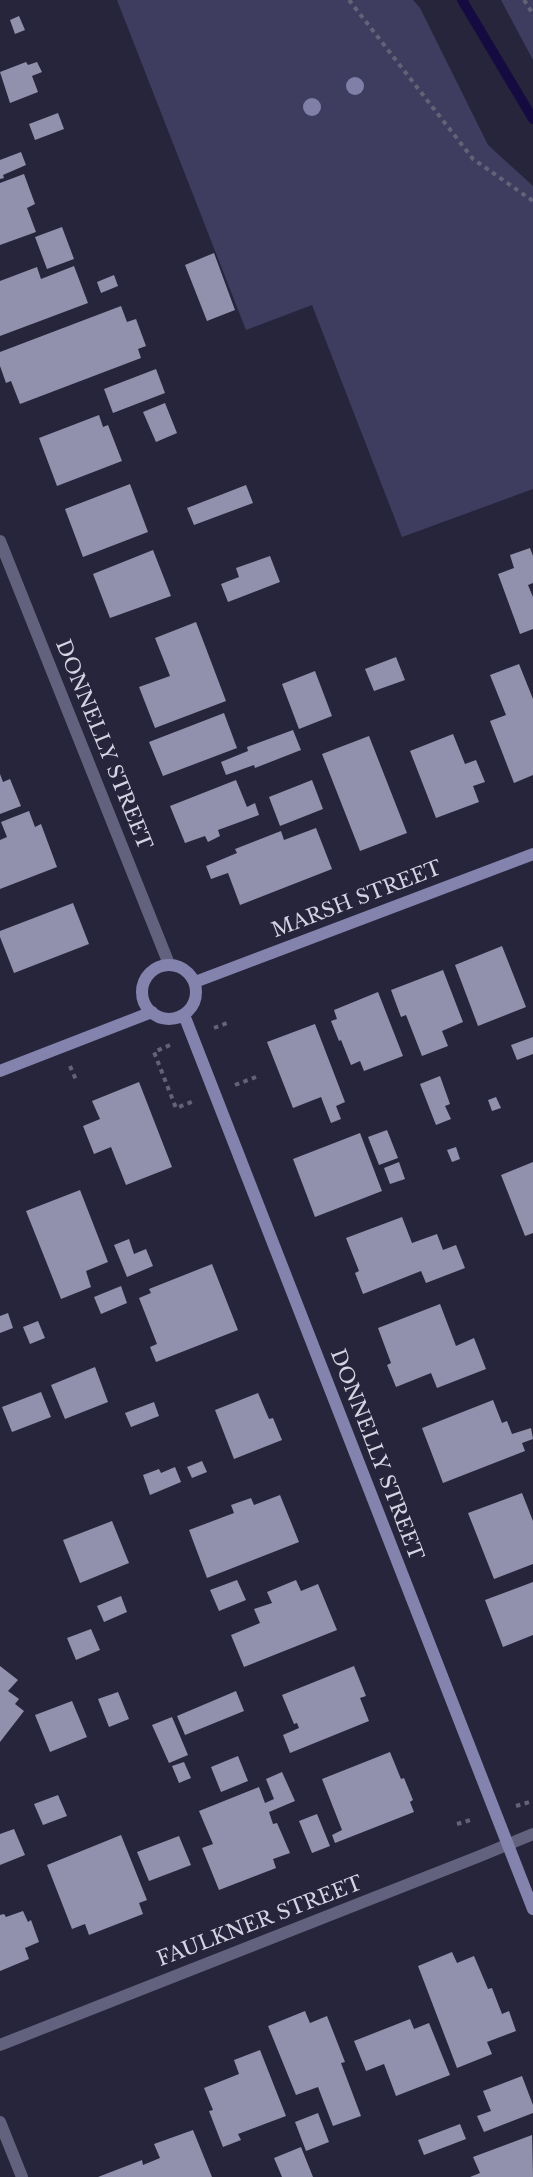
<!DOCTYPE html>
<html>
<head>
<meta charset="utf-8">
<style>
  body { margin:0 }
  canvas { display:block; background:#26253c }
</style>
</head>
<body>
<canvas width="533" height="2177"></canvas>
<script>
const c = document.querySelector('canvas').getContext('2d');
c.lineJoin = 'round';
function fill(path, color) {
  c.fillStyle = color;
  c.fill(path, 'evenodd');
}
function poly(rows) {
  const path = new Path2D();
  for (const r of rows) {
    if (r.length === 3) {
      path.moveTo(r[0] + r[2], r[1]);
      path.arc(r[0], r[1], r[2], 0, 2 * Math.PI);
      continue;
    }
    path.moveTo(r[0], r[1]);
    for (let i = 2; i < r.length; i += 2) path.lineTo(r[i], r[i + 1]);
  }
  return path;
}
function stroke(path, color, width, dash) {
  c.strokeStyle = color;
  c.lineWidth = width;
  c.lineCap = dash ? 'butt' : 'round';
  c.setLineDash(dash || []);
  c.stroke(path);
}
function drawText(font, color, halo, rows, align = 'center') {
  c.font = font + ' "Libre Baskerville",serif';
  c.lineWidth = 6;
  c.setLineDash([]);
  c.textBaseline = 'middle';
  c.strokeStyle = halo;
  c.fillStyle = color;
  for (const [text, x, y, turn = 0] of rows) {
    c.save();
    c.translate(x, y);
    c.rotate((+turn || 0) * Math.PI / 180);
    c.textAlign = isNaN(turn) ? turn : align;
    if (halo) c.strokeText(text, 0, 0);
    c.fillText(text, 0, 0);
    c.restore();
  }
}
fill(poly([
  [117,0,413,0,420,8,488,145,533,186,533,489,402,537,312,305,246,330],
  [501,0,533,0,533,60]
]), '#3e3d60');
stroke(poly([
  [462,0,533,119]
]), '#160b41', 10);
fill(poly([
  [19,16,25,30,15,34,10,20],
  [26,62,28,65,37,62,42,72,32,76,38,92,10,103,0,72],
  [58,113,64,129,35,140,29,124],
  [21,152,26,165,3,175,4,178,0,179,0,160],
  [24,174,35,204,27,208,36,232,0,245,0,183],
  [62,227,74,259,47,269,35,237],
  [214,253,235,310,207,321,185,265],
  [74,266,88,303,0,336,0,281,37,267,41,279],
  [114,275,118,286,101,293,97,282],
  [121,306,127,322,136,319,146,346,138,349,141,358,20,404,11,381,6,383,0,366,0,352],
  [156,369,165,393,113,413,104,389],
  [165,403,177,433,156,442,143,412],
  [99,415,103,427,108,425,122,461,57,486,39,438],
  [130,484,148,532,83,557,65,509],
  [246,485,253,503,194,525,187,508],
  [530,548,533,556,533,583,528,585,533,597,533,629,520,634,498,574,514,568,510,555],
  [153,550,171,596,110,618,93,574],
  [270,556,280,582,228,602,221,584,239,577,236,568],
  [196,622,226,701,155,728,139,687,170,676,155,638],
  [396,657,405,680,374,691,365,669],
  [519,664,533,699,533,775,514,783,490,721,506,715,490,675],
  [315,671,332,716,299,729,282,684],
  [224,713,237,748,163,776,149,742],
  [293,730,301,750,255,768,254,765,226,775,221,762,248,751,247,747],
  [453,734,465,764,476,760,485,782,473,786,479,802,436,818,410,751],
  [369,736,407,833,360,851,322,754],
  [0,774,3,782,10,779,21,806,0,814],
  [236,780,247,807,255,803,259,815,218,830,220,836,208,842,205,836,185,843,170,806],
  [312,780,323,809,280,826,269,797],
  [29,811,35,827,41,824,57,867,0,889,0,840,7,837,1,822],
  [316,828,332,869,240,905,228,873,211,879,206,866,237,853,235,849,281,831,284,840],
  [73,903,89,944,14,973,0,937,0,931],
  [502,946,526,1007,478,1026,455,965],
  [443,970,463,1022,442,1031,448,1046,422,1056,406,1015,401,1017,391,990],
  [378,992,403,1056,364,1071,360,1061,351,1065,341,1040,339,1041,331,1021,337,1019,334,1010],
  [315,1024,345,1102,336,1106,341,1119,331,1123,321,1097,293,1108,267,1042],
  [533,1037,533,1054,517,1060,511,1045],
  [440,1076,450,1104,445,1106,451,1119,436,1125,420,1084],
  [139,1082,172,1167,126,1185,111,1147,94,1154,83,1126,100,1119,92,1101],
  [496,1097,501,1108,492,1111,488,1100],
  [387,1130,398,1158,379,1165,368,1137],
  [360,1133,382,1191,315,1217,293,1159],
  [456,1147,460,1159,452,1162,447,1150],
  [399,1162,405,1179,390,1184,384,1168],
  [533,1162,533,1233,525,1236,501,1175],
  [80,1190,108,1262,86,1271,91,1287,61,1299,26,1211],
  [402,1217,412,1243,437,1234,443,1250,456,1245,465,1268,426,1283,421,1271,363,1294,355,1273,359,1271,346,1238],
  [129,1239,134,1254,146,1249,153,1266,127,1277,114,1245],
  [212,1264,238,1330,156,1362,150,1347,157,1344,139,1298,151,1293,149,1289],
  [121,1286,127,1303,101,1314,94,1297],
  [440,1304,456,1346,474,1338,486,1369,437,1388,431,1373,396,1387,387,1365,391,1363,378,1328],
  [8,1313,13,1328,0,1333,0,1316],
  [38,1321,45,1338,30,1344,23,1327],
  [95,1367,108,1402,65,1419,51,1385],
  [41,1392,51,1417,12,1432,2,1407],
  [258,1393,269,1419,273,1418,282,1440,234,1459,215,1410],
  [493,1400,502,1423,507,1421,512,1434,531,1428,533,1439,522,1443,525,1451,443,1483,422,1428],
  [154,1402,159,1416,131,1427,125,1413],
  [202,1461,207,1472,192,1478,187,1467],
  [175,1467,181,1482,150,1495,143,1475,159,1469,161,1473],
  [522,1493,533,1521,533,1564,494,1579,468,1513],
  [280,1495,299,1542,207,1578,189,1530,234,1513,231,1505,251,1498,254,1505],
  [112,1521,129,1563,80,1583,63,1540],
  [237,1580,246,1600,219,1611,210,1590],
  [296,1580,301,1591,318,1584,337,1630,244,1667,231,1635,260,1623,254,1609,272,1603,267,1592],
  [533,1582,533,1635,503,1647,485,1600],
  [121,1596,127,1612,104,1622,97,1606],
  [91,1629,100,1650,76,1660,67,1638],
  [0,1666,18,1680,8,1691,19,1699,15,1704,24,1711,0,1742],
  [354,1666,366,1696,360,1698,369,1721,290,1753,283,1735,299,1728,297,1723,294,1724,282,1695],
  [236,1691,244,1711,185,1735,177,1716],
  [118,1692,129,1719,109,1727,98,1699],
  [72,1701,87,1737,50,1752,35,1715],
  [172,1717,188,1755,169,1763,152,1725],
  [390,1752,401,1779,404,1778,413,1800,410,1802,414,1812,335,1843,332,1835,342,1830,322,1779],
  [238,1756,248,1781,221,1792,211,1767],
  [184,1762,191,1778,179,1783,172,1766],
  [282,1772,295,1801,269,1812,273,1824,277,1823,290,1853,273,1859,276,1868,219,1890,202,1848,213,1844,199,1811,259,1787,265,1803,274,1799,266,1779],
  [58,1795,67,1816,43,1825,34,1804],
  [317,1814,330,1846,312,1853,299,1821],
  [14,1829,25,1855,0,1865,0,1834],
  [121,1835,147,1900,139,1903,143,1914,89,1935,85,1924,72,1929,47,1865],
  [179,1836,191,1865,149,1881,137,1852],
  [23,1911,28,1922,31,1920,39,1942,25,1948,29,1959,0,1971,0,1915,4,1914,6,1917],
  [452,1952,457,1963,474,1956,488,1989,492,1988,502,2014,509,2011,516,2031,487,2042,492,2054,457,2068,418,1966],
  [305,2011,310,2023,327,2016,345,2062,341,2063,361,2116,333,2126,318,2087,296,2095,268,2026],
  [410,2019,414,2029,429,2023,450,2075,396,2096,384,2064,366,2071,354,2041],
  [260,2050,286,2116,238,2134,241,2140,223,2147,209,2111,213,2110,204,2088,239,2074,234,2060],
  [522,2076,533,2105,533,2113,484,2132,477,2116,491,2111,483,2091],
  [318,2113,329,2142,306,2151,295,2122],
  [460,2124,466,2139,424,2155,418,2140],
  [193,2130,212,2177,98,2177,142,2160,143,2165,160,2158,154,2144],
  [532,2135,533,2177,470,2177,480,2173,473,2157],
  [301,2147,313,2177,282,2177,274,2158]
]), '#9191ad');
stroke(poly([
  [349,0,473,159,533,201],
  [524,0,533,14],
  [214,1028,227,1023],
  [170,1045,154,1052,176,1108,194,1101],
  [70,1066,77,1082],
  [235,1085,256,1077],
  [516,1806,533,1801],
  [457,1824,474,1819]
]), '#636277', 4, [4.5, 4.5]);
stroke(poly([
  [0,541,169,964],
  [0,2045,480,1856,533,1834],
  [0,2122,22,2177]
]), '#62627e', 12);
stroke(poly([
  [169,992,27],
  [195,982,533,854],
  [184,1015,533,1909],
  [0,1071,152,1012]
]), '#8383ae', 12);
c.fillStyle = '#7f7fa7';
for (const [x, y] of [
  [355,86],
  [312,107]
]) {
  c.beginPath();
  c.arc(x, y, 9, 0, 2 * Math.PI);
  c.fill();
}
drawText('20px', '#d3d3e2', '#26253c', [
  ["DONNELLY STREET",103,745,68],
  ["MARSH STREET",357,900,-21],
  ["DONNELLY STREET",376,1455,69],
  ["FAULKNER STREET",260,1922,-21]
]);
</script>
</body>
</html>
